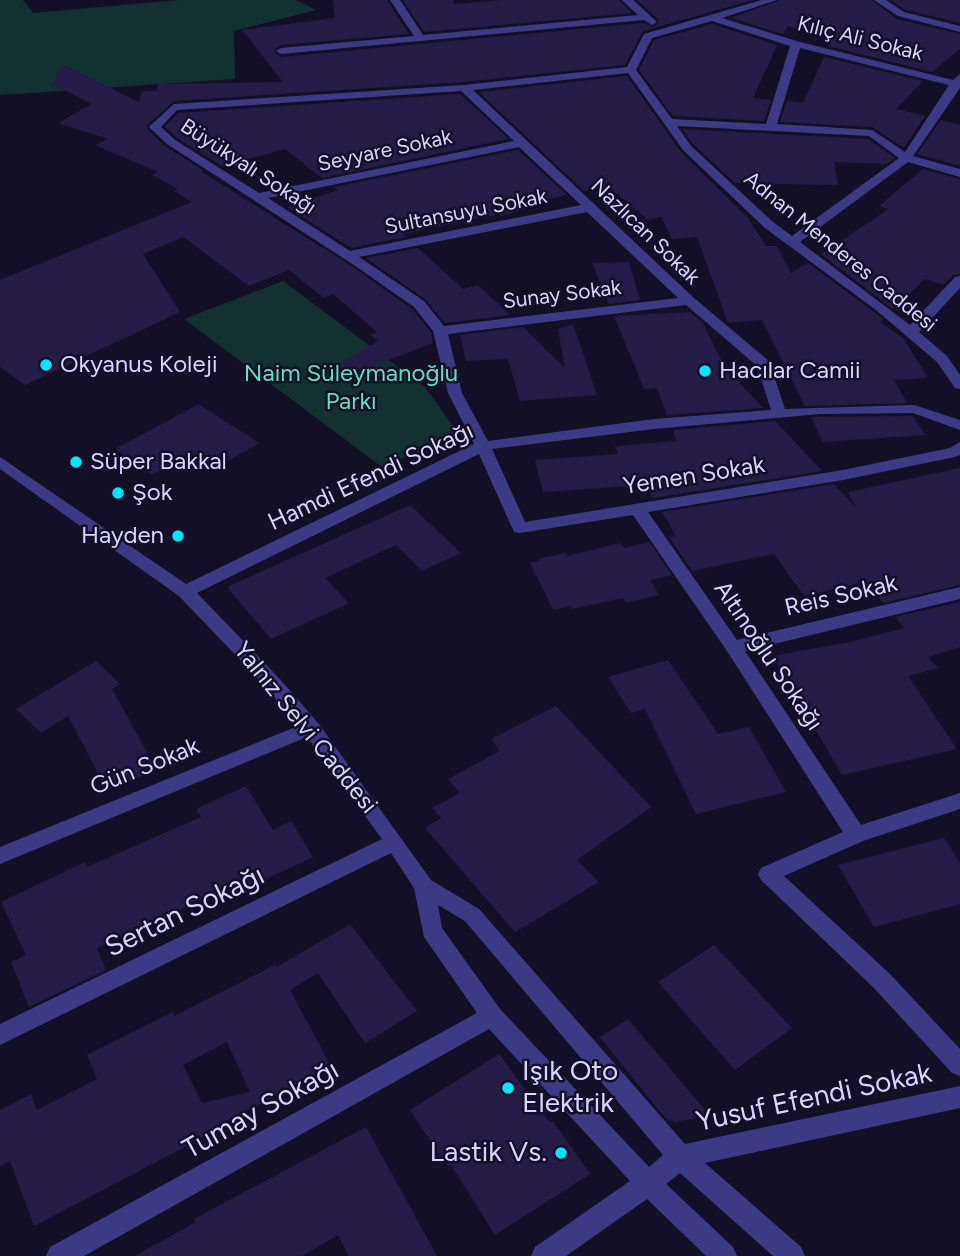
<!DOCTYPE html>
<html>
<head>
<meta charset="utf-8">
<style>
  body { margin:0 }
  canvas { display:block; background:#130f26 }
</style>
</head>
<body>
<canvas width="960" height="1256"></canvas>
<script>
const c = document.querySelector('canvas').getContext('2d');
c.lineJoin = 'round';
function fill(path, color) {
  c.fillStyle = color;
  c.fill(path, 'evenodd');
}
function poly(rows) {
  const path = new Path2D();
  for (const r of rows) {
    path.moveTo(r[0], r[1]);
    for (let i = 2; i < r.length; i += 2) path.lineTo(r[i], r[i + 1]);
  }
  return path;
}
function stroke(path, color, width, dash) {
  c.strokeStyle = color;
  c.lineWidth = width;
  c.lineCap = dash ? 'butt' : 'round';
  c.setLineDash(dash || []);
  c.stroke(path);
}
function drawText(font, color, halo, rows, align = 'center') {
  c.font = font + ' Figtree,sans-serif';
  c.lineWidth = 5;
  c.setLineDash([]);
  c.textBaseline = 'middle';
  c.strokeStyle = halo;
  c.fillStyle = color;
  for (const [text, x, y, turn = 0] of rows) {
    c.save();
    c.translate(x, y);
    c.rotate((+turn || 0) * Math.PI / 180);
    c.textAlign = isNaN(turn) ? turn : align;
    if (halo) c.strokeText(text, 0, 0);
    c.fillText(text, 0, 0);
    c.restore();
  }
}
fill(poly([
  [0,0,23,0,33,13,179,0,296,0,316,10,234,31,235,79,0,95],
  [283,281,425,387,455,429,456,437,382,467,184,319]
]), '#12302f');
fill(poly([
  [333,0,387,0,409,34,281,45,274,50,275,53,281,57,643,23,653,27,658,24,659,20,637,0,753,0,643,31,625,65,464,82,174,101,147,125,147,129,165,146,204,171,202,172,353,267,412,309,431,332,433,343,349,375,343,362,378,341,370,335,377,332,333,294,324,298,289,270,249,286,183,237,143,254,180,312,25,385,0,367,0,280,192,202,174,191,178,189,152,175,158,172,95,145,108,139,58,123,92,104,53,84,63,64,139,102,142,91,156,91,158,84,283,82,242,30,335,18],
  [403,0,453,0,454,4,502,0,619,0,632,13,424,32],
  [780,0,872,0,897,19,960,34,960,49,932,72,828,46,832,38,788,26,783,34,731,18],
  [891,0,960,0,960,23,905,10],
  [712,24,777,45,753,98,771,100,764,121,673,116,639,70,654,40],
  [824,57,923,81,896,109,925,116,904,148,872,127,780,122,787,101,803,103],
  [627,76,681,152,747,217,766,246,777,246,791,273,808,263,874,312,883,319,880,322,904,339,928,378,894,380,907,403,805,406,762,320,728,323,697,237,672,239,661,217,648,220,608,186,584,191,479,92],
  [460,94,509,139,322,178,285,149,222,166,177,138,165,127,178,113],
  [941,120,960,125,960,166,917,154],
  [682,129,868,139,895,158,887,164,834,162,838,185,735,183,693,144],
  [518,150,567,195,526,204,530,208,501,216,498,214,403,234,406,237,351,248,287,207,338,190,334,187],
  [923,169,960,179,960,274,953,275,944,285,925,279,893,309,821,254,889,209,879,206],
  [418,248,463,289,478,285,510,315,445,323,425,299,366,258],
  [629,262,640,300,609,304,592,263],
  [690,312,703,323,724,366,763,408,667,415,657,388,644,389,614,316],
  [573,324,597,395,520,401,508,359,466,361,460,335,523,327,565,368,558,329],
  [199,404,259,443,214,469,191,453,152,475,115,449],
  [913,416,925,435,823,442,811,417],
  [775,421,822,471,653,498,645,485,543,492,535,460,618,454,615,446,677,441,673,430],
  [960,468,960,585,883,603,866,582,804,596,774,554,692,571,669,537,676,536,662,512,834,484,856,508,848,492],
  [410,505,461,553,422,571,396,545,325,578,349,603,271,639,227,587],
  [649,542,672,575,650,580,659,595,626,603,623,598,572,609,571,606,553,610,530,563,539,561,538,559,566,553,567,556,620,543,624,548],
  [960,602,960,647,928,657,938,668,908,676,957,749,842,775,773,656,850,642,904,628,895,617],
  [668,660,718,734,749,727,786,792,696,814,645,709,631,713,608,677],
  [96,661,120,684,112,689,157,770,107,790,68,716,41,733,16,709],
  [556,706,651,807,577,860,599,882,515,932,425,828,441,818,432,808,460,793,448,779,500,751,491,739],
  [246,786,273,830,291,821,313,857,240,891,236,884,97,948,106,970,29,1007,11,962,26,955,1,902,85,862,87,867,201,817,196,809],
  [944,838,960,863,960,904,874,927,838,865],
  [350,924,417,1011,365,1043,318,973,290,990,332,1068,219,1124,221,1128,34,1226,10,1161,0,1167,0,1110,31,1094,37,1110,97,1079,87,1055,173,1012,174,1016,275,965,277,967],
  [227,1042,250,1092,202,1103,183,1065],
  [714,945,792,1028,735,1070,658,982],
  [628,1019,710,1116,674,1122,667,1119,657,1108,600,1037],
  [499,1054,550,1123,553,1121,590,1174,495,1235,451,1165,448,1167,410,1110],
  [366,1127,437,1256,349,1256,338,1235,302,1256,135,1256,196,1222,194,1219]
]), '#241b47');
fill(poly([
  [390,0,400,0,423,35,638,15,622,0,633,0,657,22,652,25,644,20,281,54,276,51,281,48,414,36,390,0],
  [762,0,777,0,722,18,800,42,953,80,960,74,960,88,913,156,960,169,960,177,908,162,800,242,910,325,955,277,960,276,960,288,919,332,947,356,960,375,960,389,955,388,937,362,876,310,765,228,683,150,628,73,473,90,694,298,769,361,785,409,914,405,960,420,960,430,913,413,820,414,654,429,492,449,525,522,843,470,950,448,960,442,960,455,955,457,843,480,648,512,737,640,960,587,960,599,745,651,861,825,960,793,960,809,863,841,784,876,890,974,960,1049,960,1076,952,1073,874,988,761,880,758,874,761,868,843,832,727,651,633,515,520,533,514,532,479,454,197,593,279,678,318,723,431,880,479,909,685,1144,960,1086,960,1108,705,1163,801,1247,805,1256,773,1256,680,1173,666,1184,733,1247,737,1256,706,1256,647,1199,566,1256,531,1256,535,1247,630,1181,489,1029,84,1256,46,1256,50,1247,477,1013,424,937,414,888,391,853,0,1045,0,1024,382,839,307,737,0,864,0,847,298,726,267,688,179,596,0,469,0,457,186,584,474,444,448,393,433,331,414,307,354,265,167,144,149,127,174,104,464,85,627,67,644,34,762,0],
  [712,21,790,46,766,124,672,119,636,70,652,38,712,21],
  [800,48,949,85,905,152,872,130,777,124,800,48],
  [461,91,514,141,259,193,175,140,161,127,177,110,461,91],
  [677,126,869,136,899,158,792,236,773,222,691,146,677,126],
  [519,147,581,205,350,251,268,198,519,147],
  [587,212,678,298,444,326,424,301,359,257,587,212],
  [686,305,757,366,771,410,654,419,488,441,462,393,448,334,686,305],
  [438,905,465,921,663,1155,649,1167,500,1009,442,928,438,905],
  [874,0,886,0,904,12,960,26,960,32,898,16,874,0]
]), '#3d3a85');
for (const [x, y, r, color] of [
  [46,365,7,"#00e5ff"],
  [705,371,7,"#00e5ff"],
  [76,462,7,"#00e5ff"],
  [118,493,7,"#00e5ff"],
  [178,536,7,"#00e5ff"],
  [508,1088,7,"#00e5ff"],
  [561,1153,7,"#00e5ff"]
]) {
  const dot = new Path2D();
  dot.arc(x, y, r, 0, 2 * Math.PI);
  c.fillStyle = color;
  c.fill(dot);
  stroke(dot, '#130f26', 2.5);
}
drawText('21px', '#d9d4ff', '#130f26', [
  ["Kılıç Ali Sokak",860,39,14],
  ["Seyyare Sokak",385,151,-12],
  ["Büyükyalı Sokağı",248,167,33],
  ["Sultansuyu Sokak",466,212,-11],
  ["Nazlıcan Sokak",645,232,44],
  ["Adnan Menderes Caddesi",840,252,39],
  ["Sunay Sokak",562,295,-7]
]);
drawText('24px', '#d9d4ff', '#130f26', [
  ["Okyanus Koleji",60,365],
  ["Hacılar Camii",719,371],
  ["Süper Bakkal",90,462],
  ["Şok",132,493],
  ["Hayden",164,536,"right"]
], 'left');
drawText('24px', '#5fe0c0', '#130f26', [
  ["Naim Süleymanoğlu",351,374],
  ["Parkı",351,402]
]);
drawText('24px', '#d9d4ff', '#130f26', [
  ["Yemen Sokak",694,476,-9],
  ["Hamdi Efendi Sokağı",371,477,-25],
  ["Reis Sokak",841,596,-13],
  ["Altınoğlu Sokağı",768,656,56],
  ["Yalnız Selvi Caddesi",305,728,51],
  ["Gün Sokak",145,767,-22]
]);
drawText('28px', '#d9d4ff', '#130f26', [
  ["Sertan Sokağı",185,912,-26],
  ["Yusuf Efendi Sokak",814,1098,-12],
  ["Tumay Sokağı",261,1110,-29]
]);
drawText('28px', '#d9d4ff', '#130f26', [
  ["Işık Oto",522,1072],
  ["Elektrik",522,1104],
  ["Lastik Vs.",547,1153,"right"]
], 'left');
</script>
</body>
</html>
